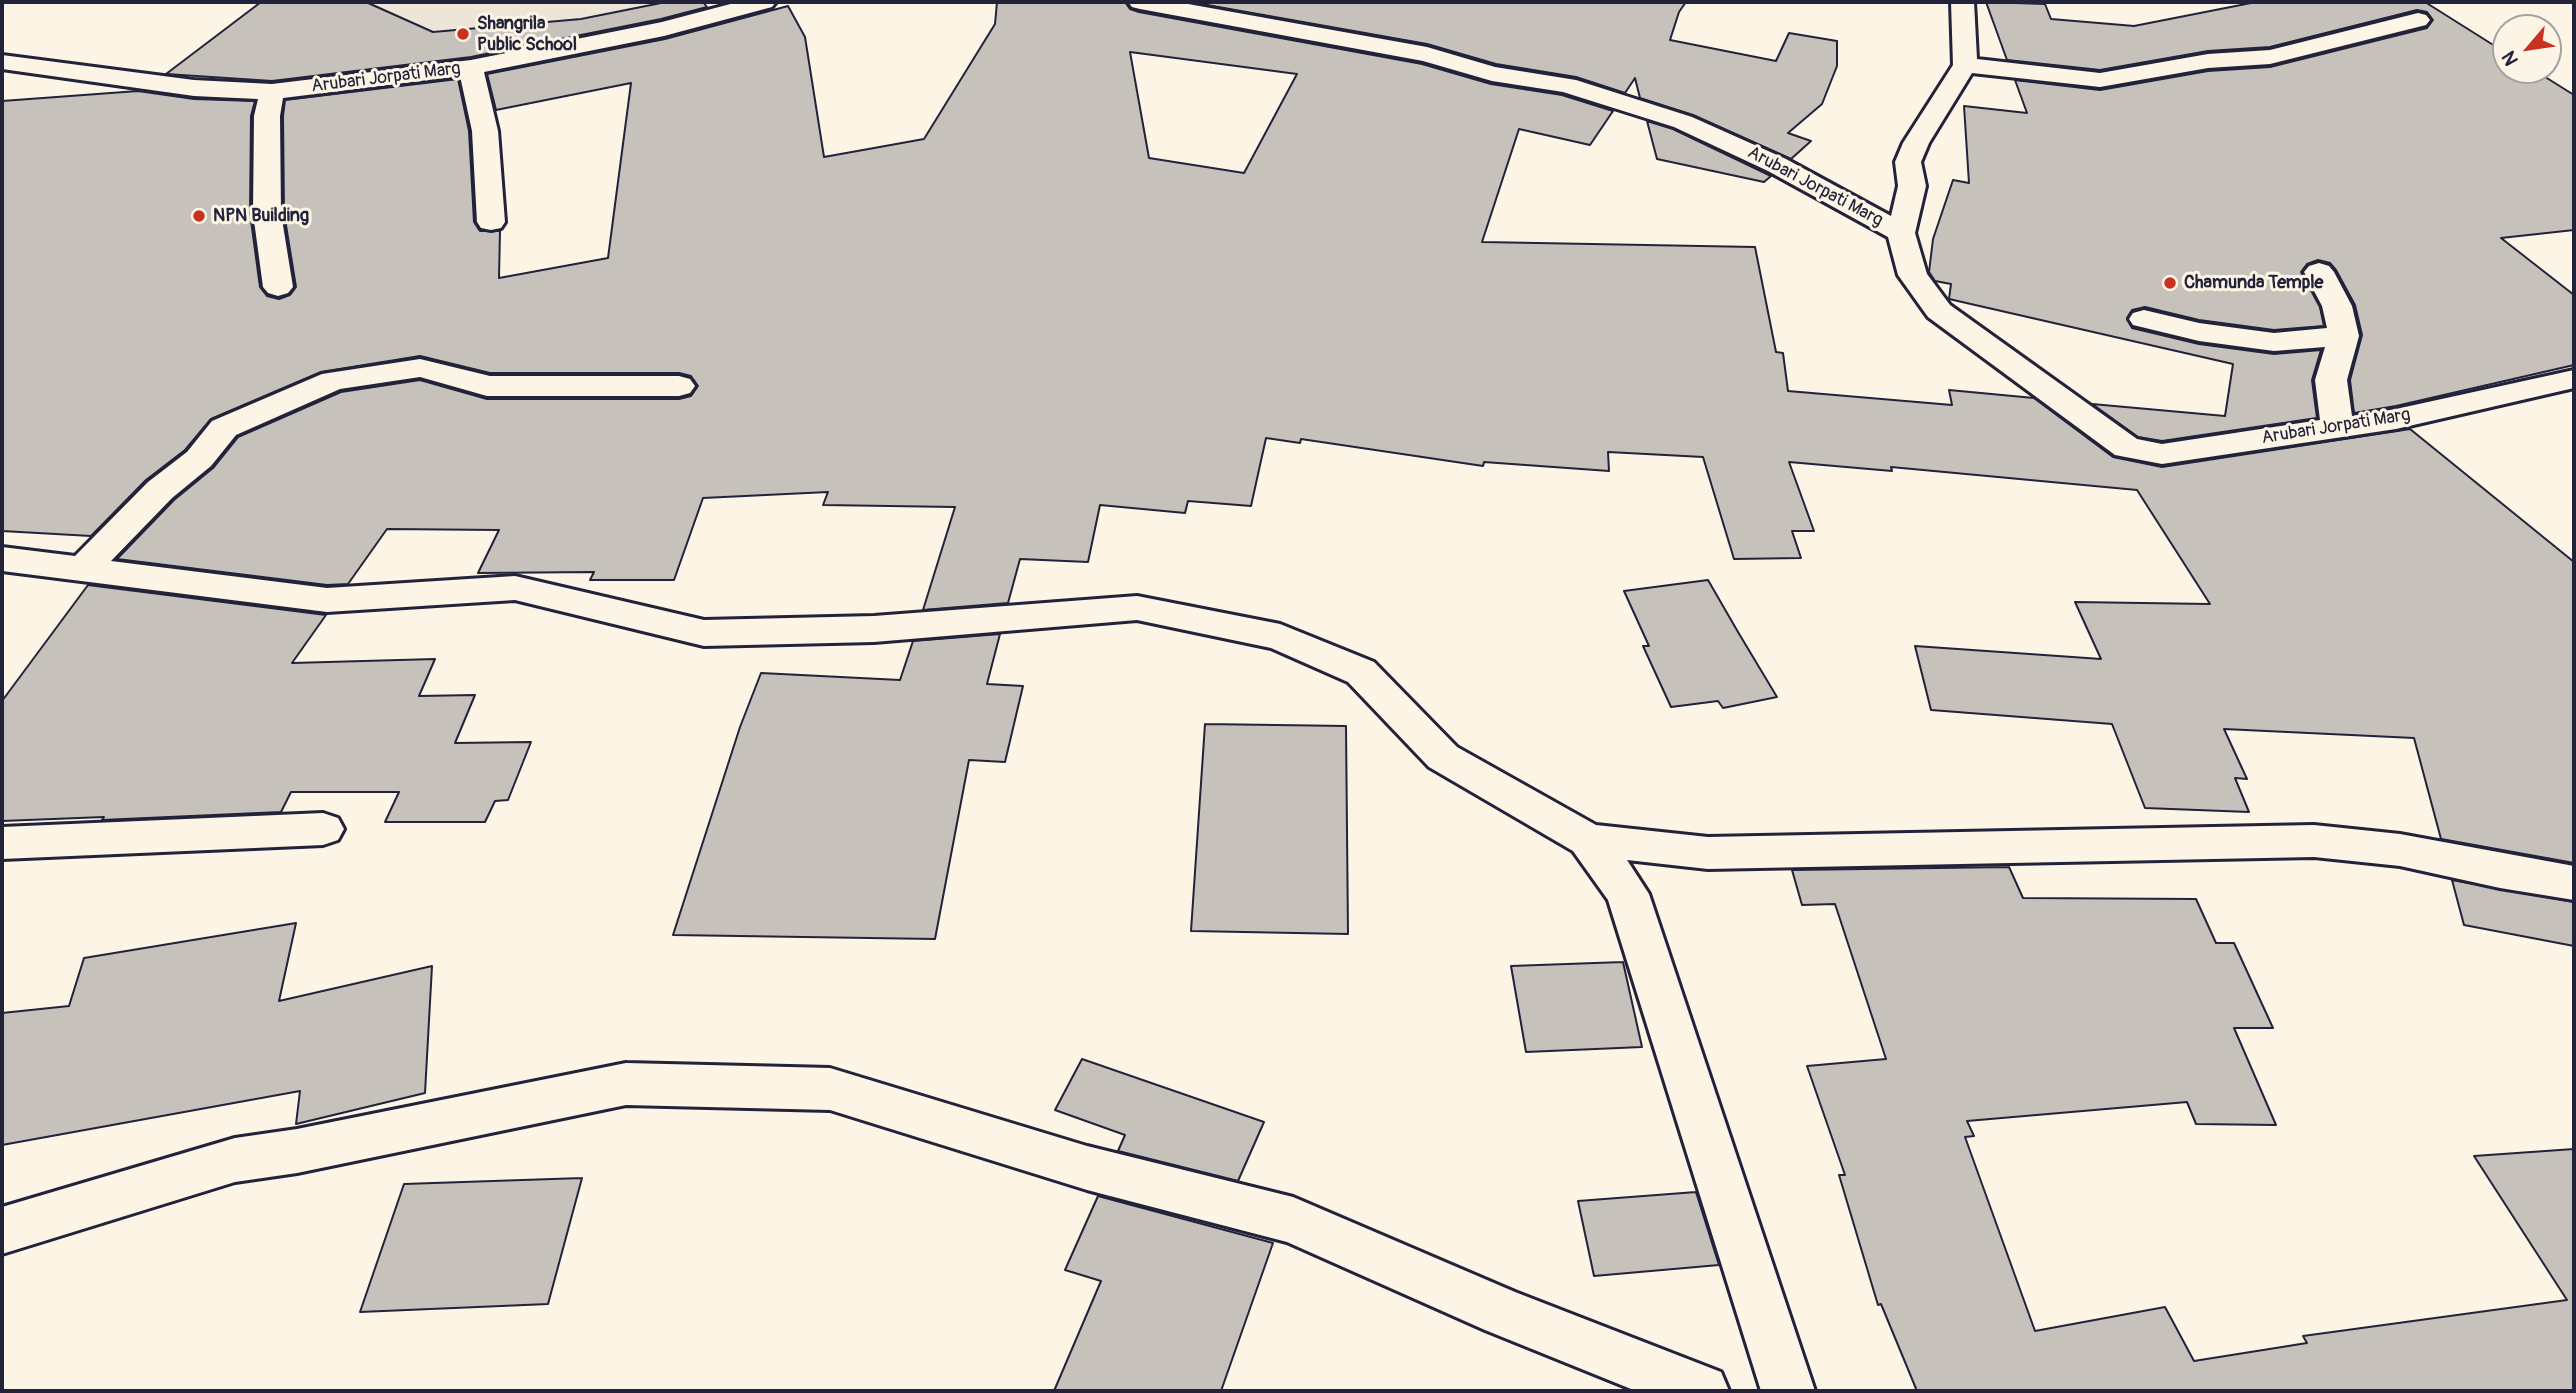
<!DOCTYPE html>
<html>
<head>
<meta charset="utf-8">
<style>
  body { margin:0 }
  #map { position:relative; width:2576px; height:1393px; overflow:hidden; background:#fcf5e5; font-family:Pangolin,sans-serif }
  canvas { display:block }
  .frame { position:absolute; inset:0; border:4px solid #22223b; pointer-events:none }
  .north { position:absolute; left:2492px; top:14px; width:70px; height:70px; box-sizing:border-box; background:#fcf5e5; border:2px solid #a5a1a1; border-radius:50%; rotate:241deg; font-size:19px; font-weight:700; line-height:28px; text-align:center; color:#22223b }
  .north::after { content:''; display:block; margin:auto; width:24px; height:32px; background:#c8321e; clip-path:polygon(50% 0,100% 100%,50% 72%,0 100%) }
</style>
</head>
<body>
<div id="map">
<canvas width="2576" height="1393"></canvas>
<div class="frame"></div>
<div class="north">N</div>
</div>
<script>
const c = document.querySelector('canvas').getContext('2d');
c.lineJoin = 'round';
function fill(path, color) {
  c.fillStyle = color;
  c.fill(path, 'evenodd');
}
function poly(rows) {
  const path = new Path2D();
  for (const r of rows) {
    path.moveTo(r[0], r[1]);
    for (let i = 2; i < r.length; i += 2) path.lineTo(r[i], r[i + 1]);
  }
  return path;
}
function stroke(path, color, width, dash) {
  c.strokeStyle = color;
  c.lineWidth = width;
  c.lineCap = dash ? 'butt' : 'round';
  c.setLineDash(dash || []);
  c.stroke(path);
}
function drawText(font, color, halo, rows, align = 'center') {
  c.font = font + ' Pangolin,sans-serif';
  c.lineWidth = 6;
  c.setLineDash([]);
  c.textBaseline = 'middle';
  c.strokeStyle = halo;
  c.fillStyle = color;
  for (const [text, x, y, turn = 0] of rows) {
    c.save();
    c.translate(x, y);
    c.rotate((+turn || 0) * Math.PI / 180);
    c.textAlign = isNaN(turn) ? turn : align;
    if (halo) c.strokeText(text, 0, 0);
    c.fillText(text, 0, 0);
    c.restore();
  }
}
fill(poly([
  [296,2,682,2,686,6,438,56,342,23]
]), '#ece5d8');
const building = poly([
  [261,2,366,2,433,32,581,19,666,2,703,2,707,7,661,19,471,57,272,81,166,74,261,2],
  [997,2,1125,2,1130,9,1139,12,1422,64,1491,84,1562,95,1613,111,1590,145,1519,129,1482,242,1755,247,1776,352,1783,353,1788,391,1952,405,1949,390,2034,398,2113,457,2162,467,2410,429,2574,562,2574,863,2441,839,2414,738,2224,729,2247,779,2235,778,2249,812,2145,808,2112,724,1931,710,1915,646,2101,659,2075,602,2210,604,2137,490,1891,467,1892,471,1789,462,1814,531,1792,531,1801,558,1734,559,1703,457,1608,452,1609,471,1484,462,1483,466,1301,439,1300,443,1266,438,1251,506,1188,501,1185,513,1100,505,1088,562,1020,559,1008,603,923,610,955,507,823,505,828,492,703,498,674,580,590,580,594,572,478,573,499,530,387,529,348,584,327,585,117,559,174,500,213,468,238,437,341,392,420,380,487,399,679,399,691,396,698,386,691,376,679,373,490,373,420,356,321,372,211,419,185,450,146,480,91,536,2,531,2,101,138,91,194,99,255,101,251,116,250,213,260,287,267,296,279,299,290,295,296,287,284,213,283,116,285,100,458,79,469,131,474,222,480,231,500,231,499,278,608,258,631,83,496,110,487,74,665,39,788,6,805,37,824,157,924,139,995,24,997,2],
  [1130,52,1297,74,1244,173,1149,158,1130,52],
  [1190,2,1686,2,1679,12,1670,40,1776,61,1789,33,1837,41,1837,66,1822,104,1788,133,1811,141,1791,159,1693,115,1640,98,1635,78,1625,93,1576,77,1496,64,1427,44,1190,2],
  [1986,2,2045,4,2051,19,2134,26,2256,2,2425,2,2506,53,2506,70,2534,70,2574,95,2574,230,2501,238,2574,295,2574,365,2396,406,2354,413,2350,380,2362,335,2355,305,2336,270,2330,263,2318,260,2307,264,2301,272,2320,307,2324,326,2274,330,2199,320,2145,307,2132,310,2127,318,2132,328,2199,344,2274,354,2321,350,2312,380,2317,418,2162,441,2138,437,2092,404,2225,416,2233,364,1949,299,1951,284,1935,281,1929,272,1933,239,1953,180,1969,183,1964,106,2027,113,2015,80,2100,90,2208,71,2270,67,2427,28,2433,20,2427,12,2417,10,2270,47,2208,51,2100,70,2007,60,1986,2],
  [1647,121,1673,129,1771,176,1764,182,1657,159,1647,121],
  [1708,580,1738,632,1777,697,1723,708,1718,701,1671,707,1643,646,1649,646,1624,591,1708,580],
  [88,585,326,615,292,663,435,659,419,696,475,695,455,743,531,742,508,800,495,801,485,822,385,822,399,792,291,792,281,812,102,820,104,817,2,821,2,701,88,585],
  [1000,634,987,684,1023,686,1005,762,969,760,935,939,673,935,740,727,761,673,900,680,913,641,1000,634],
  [1205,724,1346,726,1348,934,1191,931,1205,724],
  [2009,867,2023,898,2196,899,2216,943,2234,943,2273,1028,2234,1028,2276,1125,2196,1124,2187,1102,1967,1121,1974,1136,1965,1137,2035,1331,2165,1307,2194,1361,2307,1343,2303,1336,2567,1300,2474,1156,2574,1149,2574,1391,1917,1391,1881,1304,1878,1305,1839,1175,1845,1175,1807,1066,1886,1059,1835,904,1802,905,1792,870,2009,867],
  [2452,880,2574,902,2574,946,2464,925,2452,880],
  [296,923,279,1001,432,966,425,1093,296,1124,300,1091,2,1145,2,1013,69,1006,84,958,296,923],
  [1623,962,1642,1047,1526,1052,1511,966,1623,962],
  [1082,1059,1264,1122,1238,1181,1118,1151,1125,1135,1055,1110,1082,1059],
  [582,1178,548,1304,360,1312,404,1184,582,1178],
  [1696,1192,1719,1265,1594,1276,1578,1201,1696,1192],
  [1098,1196,1273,1243,1221,1391,1054,1391,1101,1281,1065,1270,1098,1196]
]);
fill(building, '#c6c1bb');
stroke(building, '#22223b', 2);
const minor = poly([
  [738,2,776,2,772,7,664,36,484,72,498,131,505,222,501,228,491,230,481,228,477,222,472,131,460,76,283,98,280,116,281,213,293,287,288,293,278,296,268,293,263,287,253,213,254,116,258,99,194,96,2,69,2,55,194,80,272,84,471,60,662,22,738,2],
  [1128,2,1177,2,1427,47,1495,67,1576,80,1692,117,1786,159,1891,216,1898,186,1895,162,1903,143,1953,65,1951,2,1974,2,1977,59,2100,73,2208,54,2270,50,2418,13,2426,15,2430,20,2426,25,2270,64,2208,68,2100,87,1972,73,1929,143,1921,162,1926,186,1915,233,1927,274,1950,305,2137,439,2162,444,2320,420,2315,380,2325,347,2274,351,2199,341,2133,325,2129,319,2133,313,2144,310,2199,323,2274,333,2327,328,2322,306,2304,272,2309,266,2319,263,2329,266,2334,272,2352,306,2359,336,2347,380,2352,416,2396,409,2574,370,2574,388,2396,429,2162,464,2115,455,1928,317,1898,275,1888,237,1768,171,1674,127,1563,92,1492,81,1423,61,1140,9,1132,7,1128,2],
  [420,359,490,376,679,376,690,379,695,386,690,393,679,396,487,396,420,377,340,389,236,435,211,466,172,498,111,561,327,588,515,576,704,620,874,616,1137,596,1280,624,1374,662,1457,747,1596,825,1708,837,2314,825,2400,834,2574,866,2574,900,2500,888,2400,866,2314,857,1708,869,1627,860,1649,894,1815,1391,1761,1391,1608,900,1573,851,1429,767,1348,682,1271,648,1137,620,874,642,704,646,515,600,327,612,2,571,2,547,75,556,148,482,187,452,212,421,322,374,420,359],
  [323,813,338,818,344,829,338,840,323,845,2,859,2,827,323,813],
  [626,1063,830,1068,1087,1146,1293,1197,1515,1292,1721,1372,1729,1391,1636,1391,1485,1330,1287,1242,1087,1190,830,1110,626,1105,297,1173,235,1182,2,1254,2,1207,235,1138,297,1129,626,1063]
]);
stroke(minor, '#22223b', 6);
fill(minor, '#fcf5e5');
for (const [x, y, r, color] of [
  [463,34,7,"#c8321e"],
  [199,216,7,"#c8321e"],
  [2170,283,7,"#c8321e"]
]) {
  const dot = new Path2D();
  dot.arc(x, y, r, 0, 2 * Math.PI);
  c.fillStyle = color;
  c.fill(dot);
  stroke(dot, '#fcf5e5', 2.5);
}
drawText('bold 18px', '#22223b', '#fcf5e5', [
  ["Shangrila",477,24],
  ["Public School",477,45],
  ["NPN Building",213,216],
  ["Chamunda Temple",2184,283]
], 'left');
drawText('18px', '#22223b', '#fcf5e5', [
  ["Arubari Jorpati Marg",386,78,-7],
  ["Arubari Jorpati Marg",1815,187,28],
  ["Arubari Jorpati Marg",2336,427,-9]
]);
</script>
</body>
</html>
